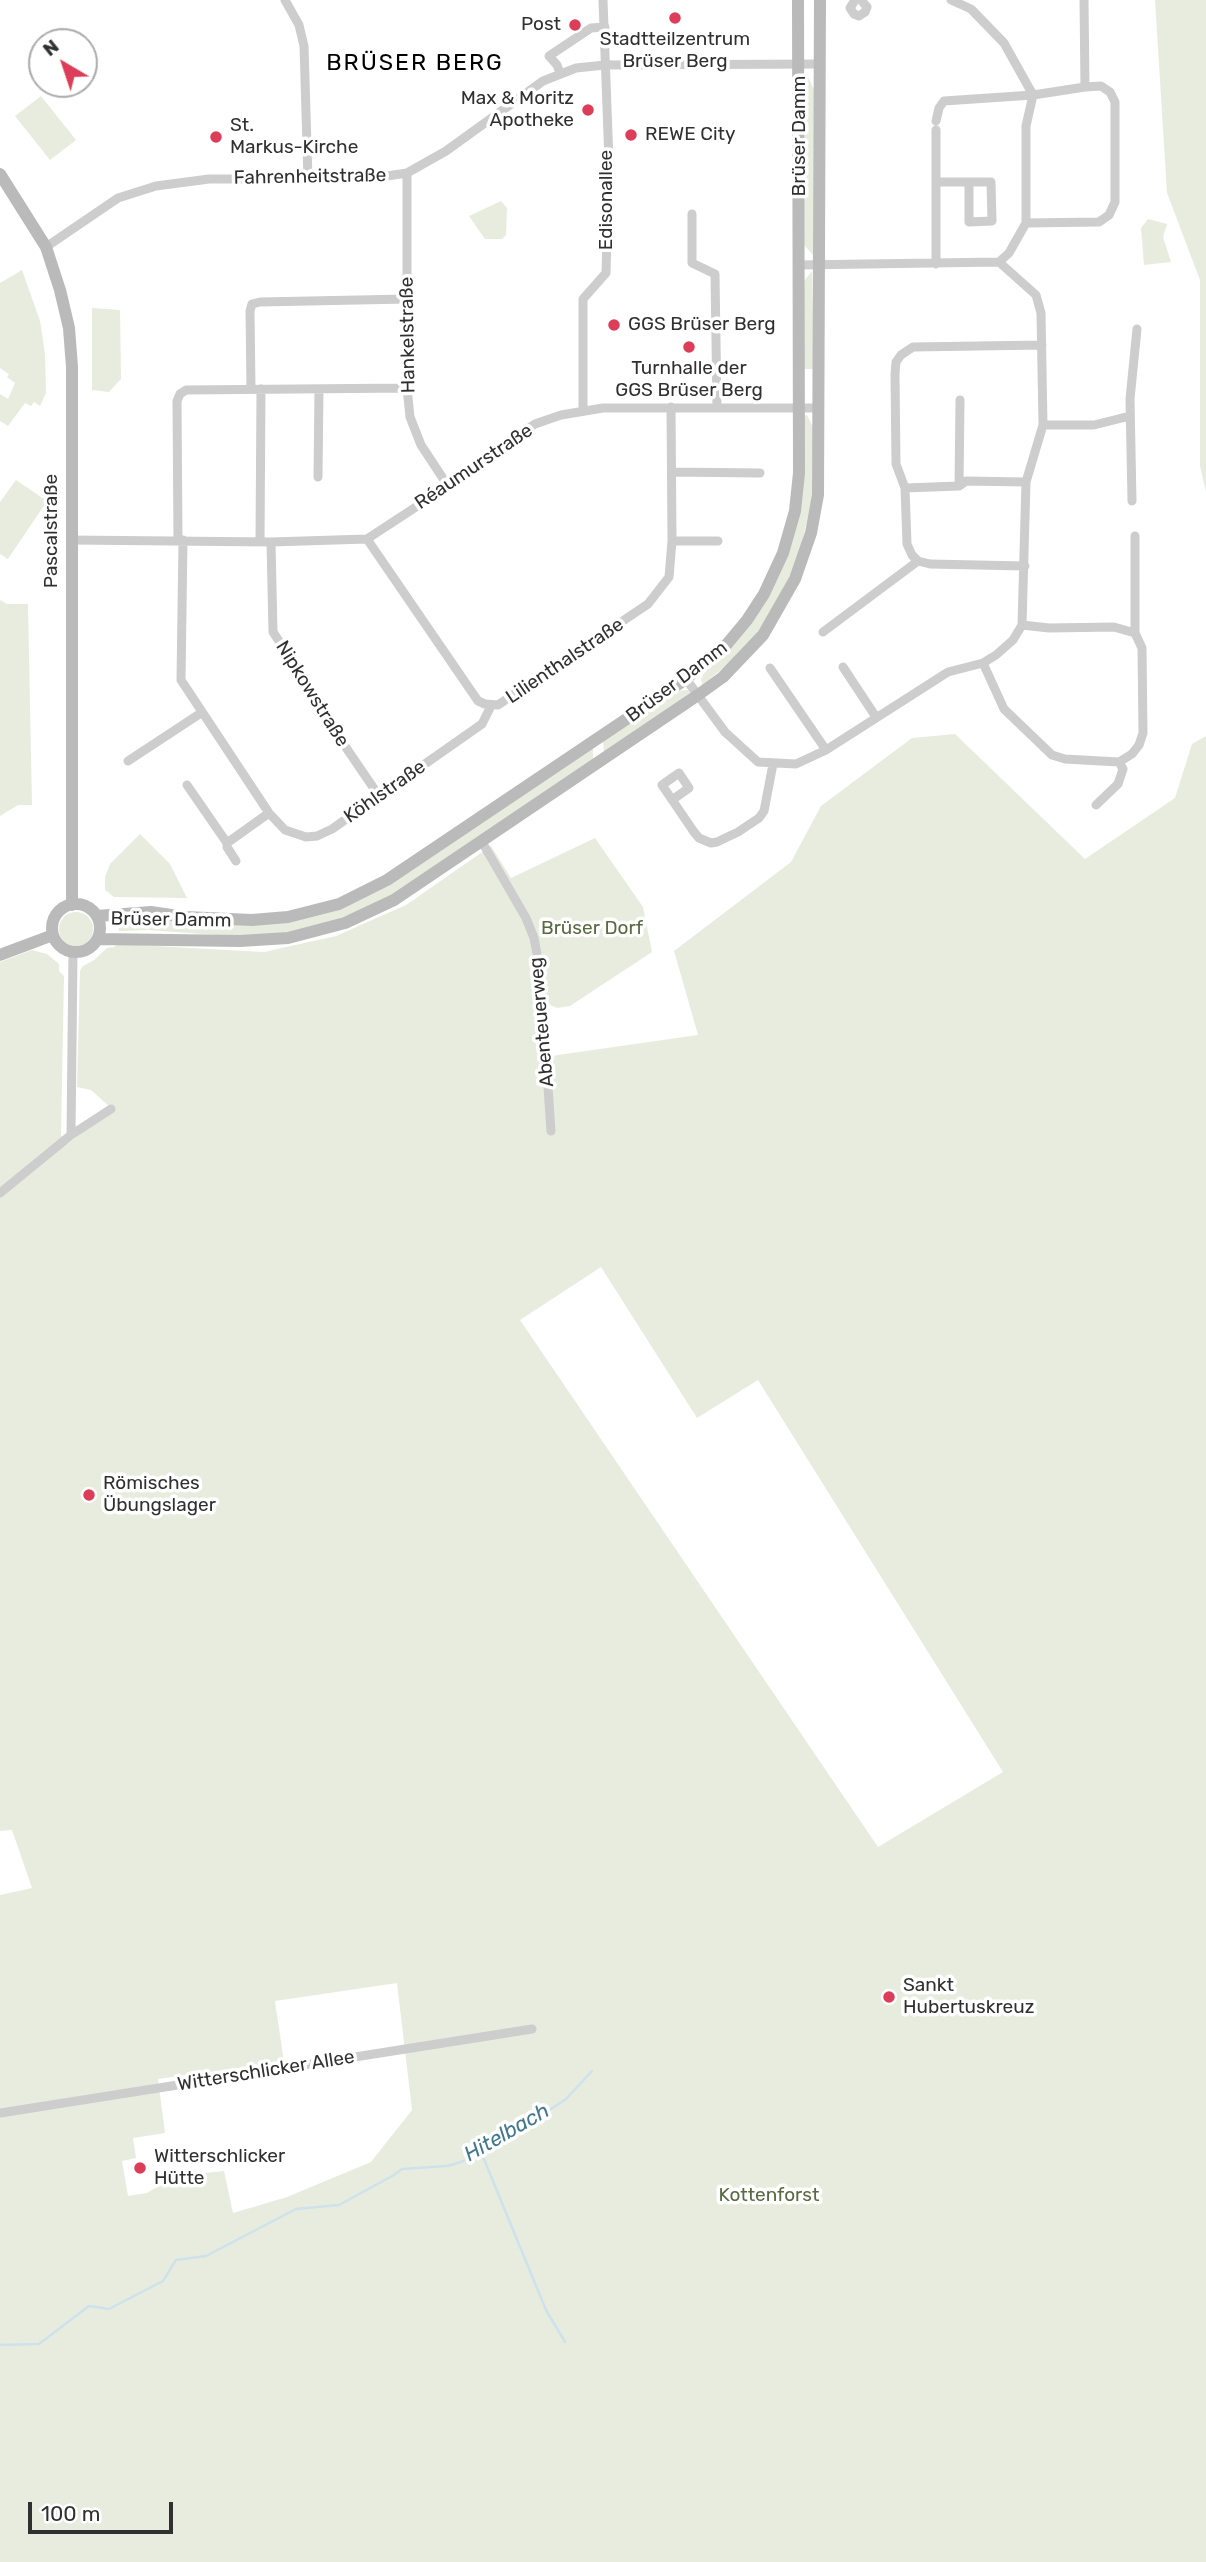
<!DOCTYPE html>
<html>
<head>
<meta charset="utf-8">
<style>
  body { margin:0 }
  #map { position:relative; width:1206px; height:2562px; overflow:hidden; background:#fff; font-family:Rubik,sans-serif }
  canvas { display:block }
  .north { position:absolute; left:28px; top:28px; width:70px; height:70px; box-sizing:border-box; background:#fff; border:2px solid #acacac; border-radius:50%; rotate:321deg; font-size:19px; font-weight:700; line-height:28px; text-align:center; color:#303030 }
  .north::after { content:''; display:block; margin:auto; width:24px; height:32px; background:#dc3e59; clip-path:polygon(50% 0,100% 100%,50% 72%,0 100%) }
  .scale { position:absolute; left:28px; top:2502px; width:145px; height:32px; box-sizing:border-box; border:4px solid #303030; border-top:0; padding-left:9px; font-size:21px; line-height:24px; white-space:nowrap; color:#303030; -webkit-text-stroke:5px #fff; paint-order:stroke }
</style>
</head>
<body>
<div id="map">
<canvas width="1206" height="2562"></canvas>
<div class="north">N</div>
<div class="scale">100 m</div>
</div>
<script>
const c = document.querySelector('canvas').getContext('2d');
c.lineJoin = 'round';
function fill(path, color) {
  c.fillStyle = color;
  c.fill(path, 'evenodd');
}
function poly(rows) {
  const path = new Path2D();
  for (const r of rows) {
    if (r.length === 3) {
      path.moveTo(r[0] + r[2], r[1]);
      path.arc(r[0], r[1], r[2], 0, 2 * Math.PI);
      continue;
    }
    path.moveTo(r[0], r[1]);
    for (let i = 2; i < r.length; i += 2) path.lineTo(r[i], r[i + 1]);
  }
  return path;
}
function stroke(path, color, width, dash) {
  c.strokeStyle = color;
  c.lineWidth = width;
  c.lineCap = dash ? 'butt' : 'round';
  c.setLineDash(dash || []);
  c.stroke(path);
}
function drawText(font, color, halo, rows, align = 'center') {
  c.font = font + ' Rubik,sans-serif';
  c.lineWidth = 7;
  c.setLineDash([]);
  c.textBaseline = 'middle';
  c.strokeStyle = halo;
  c.fillStyle = color;
  for (const [text, x, y, turn = 0] of rows) {
    c.save();
    c.translate(x, y);
    c.rotate((+turn || 0) * Math.PI / 180);
    c.textAlign = isNaN(turn) ? turn : align;
    if (halo) c.strokeText(text, 0, 0);
    c.fillText(text, 0, 0);
    c.restore();
  }
}
fill(poly([
  [1155,0,1206,0,1206,492,1200,466,1200,280,1167,193],
  [803,74,807,74,814,90,813,255,804,245],
  [41,96,76,140,50,160,15,116],
  [501,201,507,208,506,235,502,239,485,239,469,216],
  [1148,219,1167,224,1163,237,1171,262,1144,265,1141,228],
  [22,270,40,321,45,354,46,393,40,406,34,402,31,406,25,403,8,426,0,421,0,394,8,399,15,383,7,377,9,374,0,368,0,283],
  [812,271,814,369,804,369,804,281],
  [92,308,120,310,121,379,109,392,92,390],
  [807,415,813,427,812,499,798,559,774,608,757,633,726,666,702,685,701,679,708,667,769,597,788,555,804,416],
  [16,480,47,501,8,559,0,554,0,502],
  [0,600,7,604,28,604,32,805,18,805,0,816],
  [687,690,690,691,689,695,604,753,603,741,678,691],
  [955,734,1085,859,1175,798,1192,744,1206,736,1206,2562,0,2562,0,1895,32,1888,12,1830,0,1831,0,962,32,950,47,954,59,964,59,971,64,976,61,1135,67,1144,94,1124,110,1107,91,1090,77,1087,80,971,83,966,94,960,107,948,114,947,118,944,264,952,336,936,406,905,491,846,511,878,595,838,643,907,652,952,570,1006,557,1008,548,1004,551,1056,698,1035,674,951,791,862,821,806,912,738],
  [601,1267,697,1418,758,1380,1003,1772,878,1847,520,1320],
  [397,1983,412,2110,371,2162,287,2197,233,2213,224,2171,175,2176,147,2193,128,2196,122,2161,136,2158,133,2138,165,2133,158,2079,284,2062,275,2001],
  [593,748,593,761,401,891,335,921,288,933,230,936,148,930,119,931,118,920,158,920,222,925,263,925,385,887],
  [140,834,170,864,187,898,114,897,105,890,105,877,110,864],
  [76,929,17]
]), '#e7ecdf');
stroke(poly([
  [481,2152,546,2310,565,2342],
  [0,2345,39,2344,89,2306,109,2309,163,2281,176,2260,206,2256,296,2209,339,2205,394,2175,402,2169,447,2166,461,2162,500,2143,566,2099,592,2071]
]), '#cde2eb', 2.5);
stroke(poly([
  [285,0,299,25,304,46,308,179],
  [855,0,850,8,854,14,859,16,865,12,867,7,861,0],
  [951,0,971,9,1004,43,1033,95,1026,126,1026,223,1009,253,999,262],
  [1084,0,1085,87],
  [560,73,557,65,549,56,591,28,605,27],
  [936,121,939,108,944,101,1033,95,1085,87,1101,86,1110,92,1115,102,1115,202,1109,215,1099,222,1026,223],
  [407,173,407,388,410,417,421,445,448,486],
  [936,182,991,182,992,221,969,222,969,182],
  [692,214,692,263,715,274,717,408],
  [46,247,118,198,156,186,209,179,308,179,387,176,407,173,446,151,543,81,576,68,605,65,819,64],
  [936,264,936,130],
  [251,389,250,311,252,304,260,302,407,299],
  [583,409,583,299,606,273,609,162,603,0],
  [1043,425,1094,425,1130,416],
  [672,472,760,473],
  [318,477,319,389],
  [959,486,960,400],
  [905,488,959,486,966,481,1026,482],
  [1132,501,1130,399,1137,329],
  [1135,536,1135,633],
  [367,539,478,701,485,704,498,705,648,604,669,577,672,541,671,407],
  [71,540,271,542,367,539,448,486,516,436,535,424,561,415,603,408,819,408],
  [178,540,177,401,180,394,186,390,407,388],
  [183,540,181,680,269,813,285,830,306,837,317,836,332,829,482,724,491,706],
  [672,541,718,541],
  [260,542,261,389],
  [271,542,273,632,317,698,317,705,379,796],
  [1025,566,930,564,918,561,912,555,907,544,905,488,896,464,895,374,896,362,901,355,913,347,1042,345],
  [823,632,918,561],
  [983,663,1004,709,1052,755,1065,759,1119,762,1132,754,1139,745,1143,733,1142,648,1135,633,1114,627,1049,628,1022,625],
  [843,667,876,717],
  [770,668,826,750],
  [686,679,725,732,758,762,796,764,826,750,948,672,983,663,996,655,1013,640,1022,625,1026,482,1043,425,1041,313,1036,295,999,262,799,265],
  [128,761,201,713],
  [187,785,227,843],
  [672,800,689,788,679,773,662,785,694,832,699,838,711,843,717,842,738,832,759,818,764,811,773,764],
  [1096,805,1118,784,1123,769,1119,762],
  [482,842,526,918,534,938,540,970,551,1131],
  [236,861,227,847,227,843,269,813],
  [71,1135,73,952],
  [0,1193,71,1135,111,1109],
  [0,2113,532,2029]
]), '#cdcdcd', 9);
stroke(poly([
  [0,174,46,247,60,290,69,328,72,367,72,905],
  [76,928,24],
  [97,916,151,912,185,917,252,920,288,917,339,904,387,880,686,679,727,644,747,620,764,594,783,553,795,511,799,473,798,0],
  [98,939,240,941,288,938,345,923,394,900,698,695,723,677,763,635,795,579,811,533,818,495,820,0],
  [0,955,53,935]
]), '#bababa', 12);
for (const [x, y, r, color] of [
  [675,18,7,"#dc3e59"],
  [575,25,7,"#dc3e59"],
  [588,110,7,"#dc3e59"],
  [631,135,7,"#dc3e59"],
  [216,137,7,"#dc3e59"],
  [614,325,7,"#dc3e59"],
  [689,347,7,"#dc3e59"],
  [89,1495,7,"#dc3e59"],
  [889,1997,7,"#dc3e59"],
  [140,2168,7,"#dc3e59"]
]) {
  const dot = new Path2D();
  dot.arc(x, y, r, 0, 2 * Math.PI);
  c.fillStyle = color;
  c.fill(dot);
  stroke(dot, '#fff', 2.5);
}
drawText('19px', '#303030', '#fff', [
  ["Post",561,25,"right"],
  ["Stadtteilzentrum",675,40,"center"],
  ["Brüser Berg",675,62,"center"],
  ["Max & Moritz",574,99,"right"],
  ["Apotheke",574,121,"right"],
  ["St.",230,126],
  ["Markus-Kirche",230,148],
  ["REWE City",645,135],
  ["GGS Brüser Berg",628,325],
  ["Turnhalle der",689,369,"center"],
  ["GGS Brüser Berg",689,391,"center"],
  ["Römisches",103,1484],
  ["Übungslager",103,1506],
  ["Sankt",903,1986],
  ["Hubertuskreuz",903,2008],
  ["Witterschlicker",154,2157],
  ["Hütte",154,2179]
], 'left');
drawText('19px', '#303030', '#fff', [
  ["Brüser Damm",800,136,-90],
  ["Fahrenheitstraße",310,177,-1],
  ["Edisonallee",607,200,-90],
  ["Hankelstraße",408,335,-91],
  ["Réaumurstraße",474,467,-34],
  ["Pascalstraße",52,531,-90],
  ["Lilienthalstraße",565,661,-34],
  ["Brüser Damm",677,682,-37],
  ["Nipkowstraße",312,694,58],
  ["Köhlstraße",385,792,-35],
  ["Brüser Damm",171,920,1],
  ["Abenteuerweg",542,1022,-95],
  ["Witterschlicker Allee",266,2071,-9]
]);
drawText('19px', '#576a40', '#fff', [
  ["Brüser Dorf",592,929],
  ["Kottenforst",769,2196]
]);
drawText('italic 21px', '#42788e', '#fff', [
  ["Hitelbach",507,2133,-30]
]);
c.letterSpacing = '2px';
drawText('23px', '#000', '#fff', [
  ["BRÜSER BERG",415,63]
]);
c.letterSpacing = '0px';
</script>
</body>
</html>
